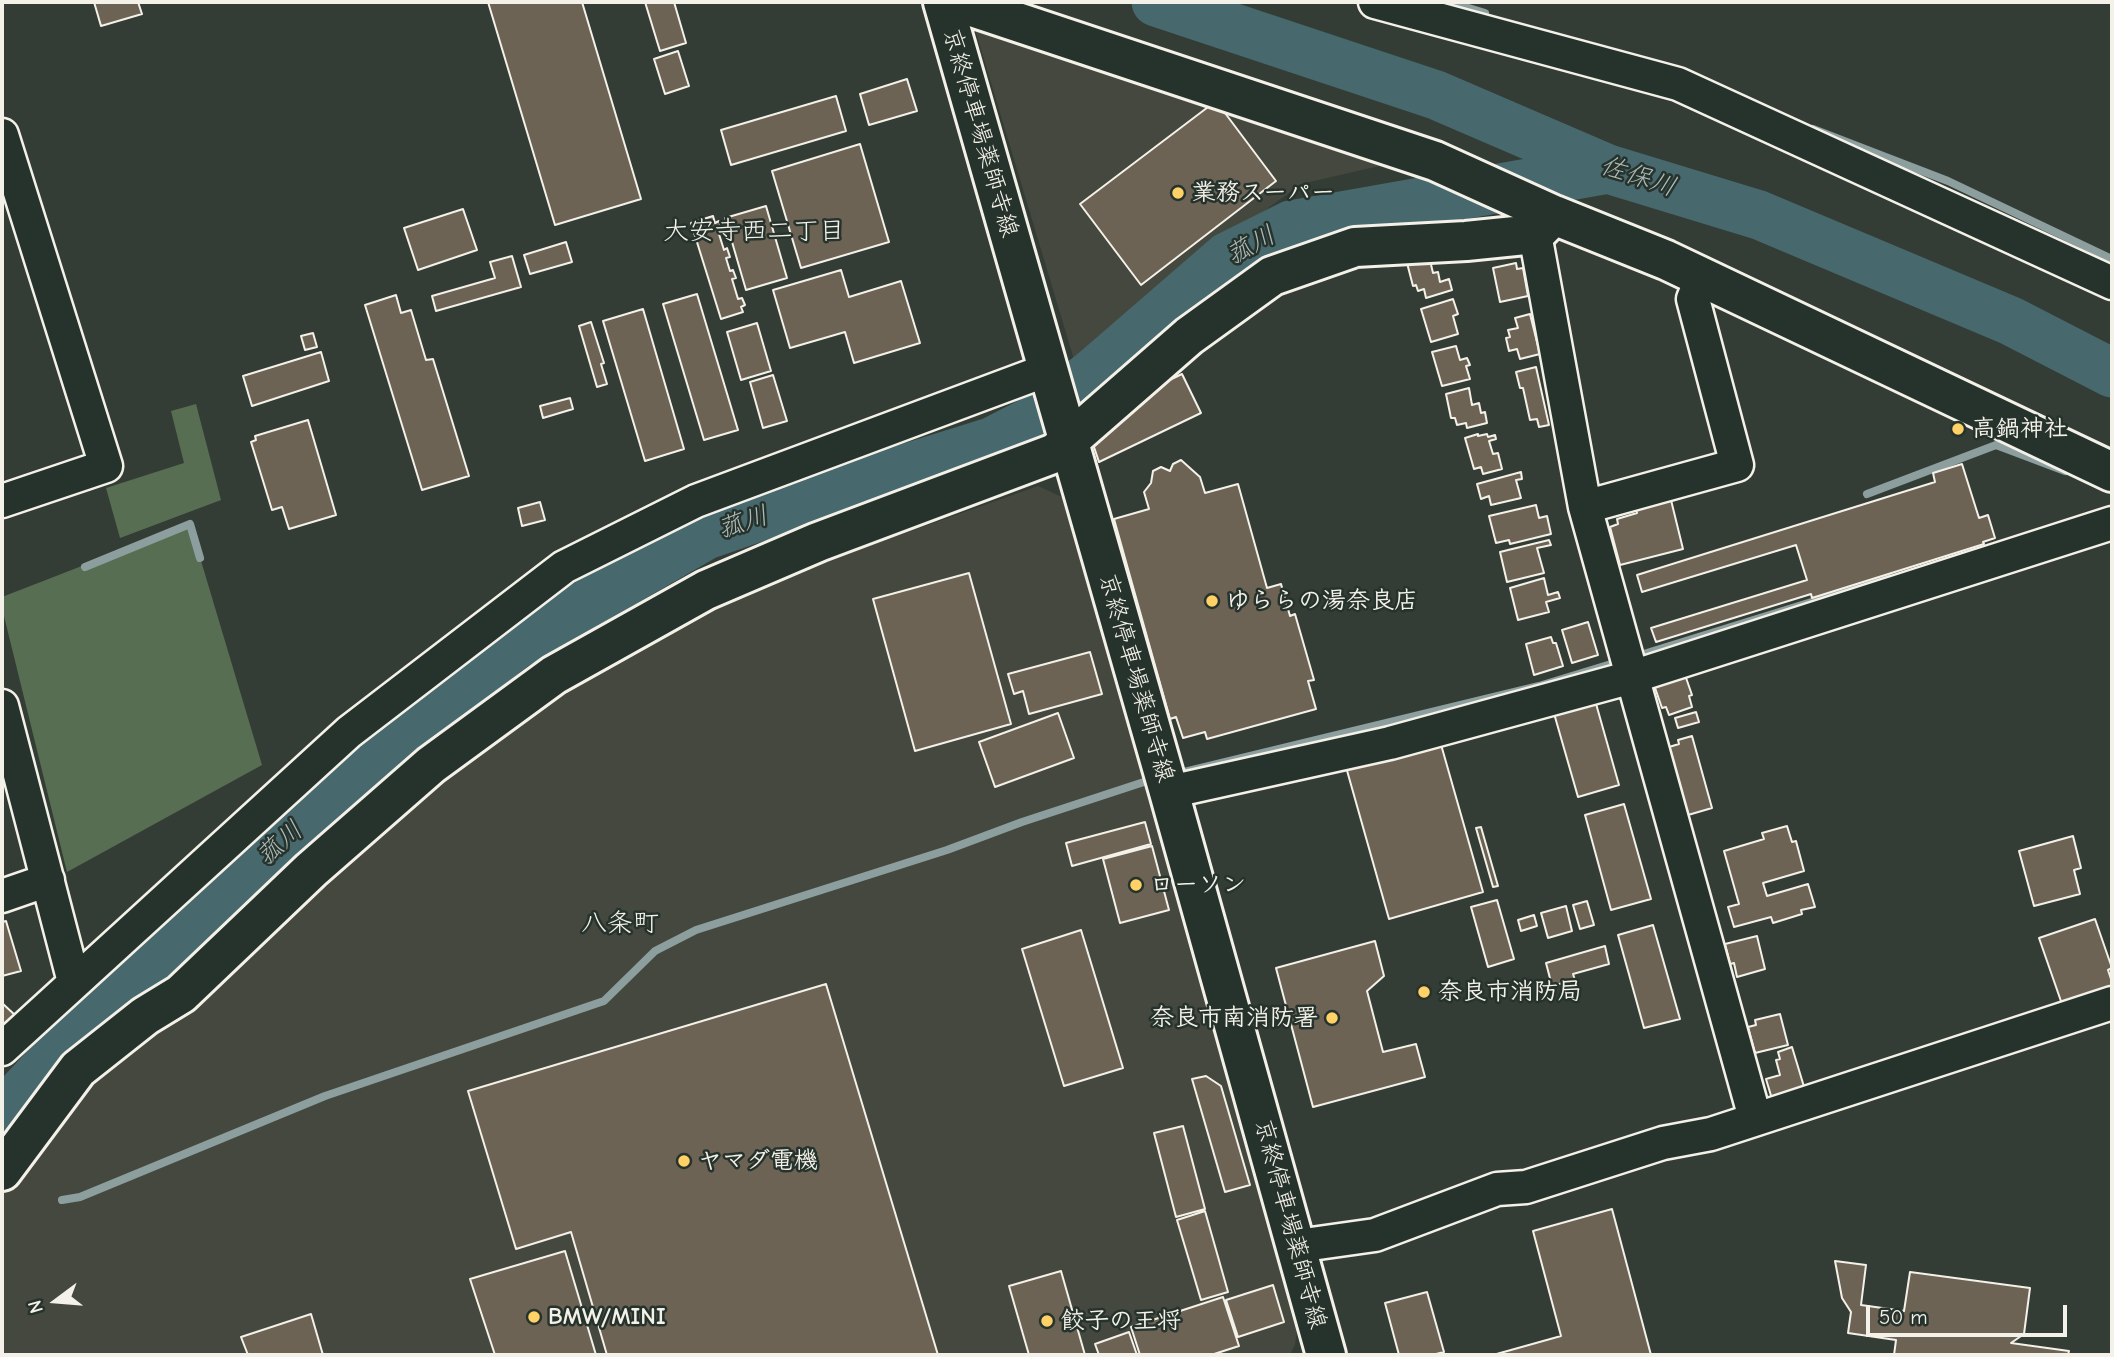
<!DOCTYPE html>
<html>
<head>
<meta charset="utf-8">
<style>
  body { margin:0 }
  #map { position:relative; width:2114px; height:1357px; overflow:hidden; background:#343d35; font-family:"Comic Neue",sans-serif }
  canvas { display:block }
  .frame { position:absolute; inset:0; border:4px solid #f4f1e8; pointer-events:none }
  .north { position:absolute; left:21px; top:1266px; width:70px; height:70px; -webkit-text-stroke:5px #26332d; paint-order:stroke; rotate:254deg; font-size:19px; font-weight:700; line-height:28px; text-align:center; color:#f4f1e8 }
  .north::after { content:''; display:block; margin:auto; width:24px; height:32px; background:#f4f1e8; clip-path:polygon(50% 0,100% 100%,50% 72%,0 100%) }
  .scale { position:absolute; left:1866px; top:1305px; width:201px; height:32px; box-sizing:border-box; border:4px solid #f4f1e8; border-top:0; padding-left:9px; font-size:21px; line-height:24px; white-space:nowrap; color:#f4f1e8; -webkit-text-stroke:5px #26332d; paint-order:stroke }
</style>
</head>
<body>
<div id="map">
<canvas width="2114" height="1357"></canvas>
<div class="frame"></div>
<div class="north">N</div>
<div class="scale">50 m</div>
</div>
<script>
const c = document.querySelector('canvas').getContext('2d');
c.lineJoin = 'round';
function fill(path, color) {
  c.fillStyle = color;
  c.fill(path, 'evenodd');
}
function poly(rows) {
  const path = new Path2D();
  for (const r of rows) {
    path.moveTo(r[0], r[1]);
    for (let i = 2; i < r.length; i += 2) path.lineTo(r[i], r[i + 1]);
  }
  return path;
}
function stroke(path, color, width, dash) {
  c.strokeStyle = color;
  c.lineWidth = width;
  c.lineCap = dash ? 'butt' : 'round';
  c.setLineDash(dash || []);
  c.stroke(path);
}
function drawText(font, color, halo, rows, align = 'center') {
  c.font = font + ' "Comic Neue","Klee One",sans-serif';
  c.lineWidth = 5;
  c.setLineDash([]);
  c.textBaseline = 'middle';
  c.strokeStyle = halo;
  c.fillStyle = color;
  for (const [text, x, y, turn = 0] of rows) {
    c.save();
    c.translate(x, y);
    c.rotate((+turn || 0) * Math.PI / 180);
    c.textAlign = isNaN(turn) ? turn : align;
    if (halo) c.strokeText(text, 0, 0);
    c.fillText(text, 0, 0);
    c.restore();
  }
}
fill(poly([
  [975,29,1014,35,1401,161,1301,184,1176,276,1075,363],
  [1038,486,1062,497,1149,795,1298,1324,1295,1344,1290,1355,2,1355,2,1186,72,1096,417,800,608,661,739,592]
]), '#45483f');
fill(poly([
  [196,404,221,500,120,538,106,488,184,463,171,411],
  [190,524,262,765,67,872,2,608,2,597]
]), '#586e53');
stroke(poly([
  [1449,2,1485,13],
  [1813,129,1948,181,2112,259],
  [1867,494,1996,445,2065,471],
  [85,567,190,524,200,558],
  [1634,657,1889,578],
  [1176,774,1539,686,1621,661],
  [62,1200,80,1197,325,1096,604,1001,655,951,696,930,947,850,1022,822,1153,779]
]), '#8c9f9e', 8);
stroke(poly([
  [1156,2,1436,95,1608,169,1759,215,2011,321,2112,373],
  [2,1114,115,993,205,916,411,727,514,646,706,535,827,493,991,442,1034,420,1093,373,1227,257,1291,225,1608,169]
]), '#47686d', 49);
const building = poly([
  [94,2,138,2,142,14,101,26,94,2],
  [488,2,582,2,641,199,555,225,488,2],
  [645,2,674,2,686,43,660,51,645,2],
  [678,51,689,86,665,94,654,59,678,51],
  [907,79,917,111,869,125,860,94,907,79],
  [836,96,846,131,731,165,721,130,836,96],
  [1216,101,1276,181,1141,285,1080,204,1216,101],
  [860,144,889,242,801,268,772,171,860,144],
  [766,206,787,278,746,290,725,218,766,206],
  [463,209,477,250,418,270,404,228,463,209],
  [713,216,715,223,719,221,722,229,718,231,724,250,727,248,730,257,726,258,730,271,733,270,736,278,732,279,738,299,742,298,745,305,741,307,743,312,721,319,691,223,713,216],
  [566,242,572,262,530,274,524,255,566,242],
  [512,256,521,287,436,311,432,296,495,278,490,262,512,256],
  [1429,256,1433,273,1438,272,1440,282,1449,279,1452,290,1426,298,1424,289,1418,291,1416,285,1413,286,1407,263,1429,256],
  [1516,263,1517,269,1523,268,1528,296,1500,302,1493,268,1516,263],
  [841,270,849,297,901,281,920,343,854,363,845,332,790,348,773,290,841,270],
  [697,294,738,430,704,440,663,304,697,294],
  [396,295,401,313,411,310,426,360,433,359,469,476,422,490,365,305,396,295],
  [1453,299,1458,314,1453,316,1458,334,1431,342,1421,309,1453,299],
  [643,309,684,449,645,461,603,321,643,309],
  [1530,314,1540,354,1520,359,1517,349,1509,351,1506,338,1510,337,1508,330,1518,328,1515,318,1530,314],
  [591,322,604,363,601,364,607,384,597,387,579,326,591,322],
  [757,323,771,371,741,380,727,332,757,323],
  [313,333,317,347,305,350,301,336,313,333],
  [1456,346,1460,360,1467,358,1470,365,1466,366,1470,379,1442,386,1432,352,1456,346],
  [321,352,329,381,252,406,243,376,321,352],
  [1536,367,1549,425,1539,427,1537,419,1530,420,1523,388,1520,388,1516,372,1536,367],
  [1182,374,1201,413,1099,462,1092,441,1138,395,1182,374],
  [773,375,787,421,763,428,750,382,773,375],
  [1469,388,1472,405,1479,403,1481,413,1485,412,1487,423,1467,428,1466,423,1457,425,1455,418,1451,418,1446,394,1469,388],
  [570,398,573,409,543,418,540,406,570,398],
  [308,420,336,515,289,529,282,507,272,510,251,442,256,440,255,436,308,420],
  [1478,434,1478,436,1487,434,1488,437,1495,435,1496,439,1489,441,1493,454,1498,453,1502,469,1483,474,1481,467,1474,469,1465,438,1478,434],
  [1181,460,1200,477,1205,493,1238,484,1267,588,1281,584,1290,616,1295,614,1314,680,1308,681,1316,709,1207,739,1205,732,1183,738,1176,717,1170,719,1114,519,1149,509,1144,492,1151,483,1153,471,1161,467,1170,471,1173,464,1181,460],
  [1962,464,1979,518,1988,515,1995,538,1983,542,1984,544,1812,598,1811,594,1656,642,1651,628,1807,580,1796,545,1642,592,1637,575,1935,482,1933,473,1962,464],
  [1521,472,1522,479,1516,480,1521,498,1491,505,1489,496,1481,499,1477,484,1521,472],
  [1671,500,1683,549,1620,565,1610,527,1618,524,1617,519,1637,513,1636,509,1671,500],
  [540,502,545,520,522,526,518,508,540,502],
  [1536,505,1539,518,1547,516,1551,534,1510,544,1509,540,1496,543,1489,516,1536,505],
  [1549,540,1551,545,1537,548,1544,573,1507,582,1500,552,1549,540],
  [969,573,1011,724,915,751,873,599,969,573],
  [1544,578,1548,595,1558,592,1560,598,1546,602,1549,612,1518,620,1510,588,1544,578],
  [1588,622,1598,655,1572,663,1562,630,1588,622],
  [1551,637,1553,643,1556,643,1563,666,1534,675,1526,644,1551,637],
  [1090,652,1102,694,1029,714,1023,691,1014,694,1008,674,1090,652],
  [1684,672,1692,695,1689,696,1692,707,1669,715,1666,707,1662,708,1653,682,1684,672],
  [1593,693,1619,785,1578,797,1551,703,1593,693],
  [1696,712,1699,722,1678,728,1675,718,1696,712],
  [1058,713,1074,758,995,787,979,742,1058,713],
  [1692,736,1712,808,1688,815,1669,747,1679,744,1678,740,1692,736],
  [1440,741,1483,892,1389,919,1346,767,1440,741],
  [1624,804,1651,899,1611,910,1585,815,1624,804],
  [1145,822,1151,844,1072,866,1066,843,1145,822],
  [1787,826,1792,842,1796,841,1804,871,1763,883,1767,896,1808,884,1815,907,1801,910,1802,914,1773,923,1771,917,1734,927,1728,907,1739,904,1724,851,1764,839,1762,833,1787,826],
  [1481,827,1498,886,1493,887,1476,828,1481,827],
  [2073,836,2081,868,2074,870,2080,894,2034,906,2019,851,2073,836],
  [1152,846,1169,910,1120,923,1103,859,1152,846],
  [1497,900,1514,959,1488,967,1471,907,1497,900],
  [1587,901,1594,925,1580,929,1573,905,1587,901],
  [1566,906,1572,931,1548,938,1541,913,1566,906],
  [1534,915,1537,926,1521,931,1518,920,1534,915],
  [2095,919,2112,968,2108,970,2112,982,2112,991,2063,1007,2039,938,2095,919],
  [6,921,21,971,2,976,2,922,6,921],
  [1653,925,1680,1019,1644,1028,1618,935,1653,925],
  [1081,930,1123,1068,1064,1086,1022,949,1081,930],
  [1757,936,1765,969,1737,977,1734,963,1730,964,1725,944,1757,936],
  [1375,941,1384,976,1367,991,1383,1052,1416,1044,1425,1077,1313,1107,1276,968,1375,941],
  [1605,946,1609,964,1573,974,1575,980,1552,986,1546,963,1605,946],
  [826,984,938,1355,607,1355,571,1232,516,1249,468,1091,826,984],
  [2,1003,16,1016,2,1031,2,1003],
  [1780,1014,1788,1045,1755,1053,1748,1027,1756,1025,1755,1020,1780,1014],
  [1792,1047,1805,1090,1772,1099,1766,1079,1780,1075,1776,1060,1780,1059,1778,1052,1792,1047],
  [1206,1076,1221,1086,1250,1185,1225,1192,1192,1079,1206,1076],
  [1183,1126,1205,1209,1176,1217,1154,1133,1183,1126],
  [1612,1209,1651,1355,1493,1355,1561,1336,1533,1231,1612,1209],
  [1205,1211,1228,1292,1201,1300,1177,1220,1205,1211],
  [565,1251,596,1355,495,1355,470,1279,565,1251],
  [1835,1261,1866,1265,1861,1305,1904,1311,1910,1272,2030,1288,2024,1334,2011,1343,2069,1351,2068,1355,1894,1355,1896,1340,1848,1333,1851,1312,1842,1298,1835,1261],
  [1061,1271,1085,1355,1029,1355,1009,1286,1061,1271],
  [1273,1285,1284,1322,1238,1337,1226,1300,1273,1285],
  [1427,1292,1444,1352,1432,1355,1399,1355,1385,1303,1427,1292],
  [1223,1297,1239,1346,1211,1355,1140,1355,1131,1327,1223,1297],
  [311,1314,323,1355,248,1355,241,1337,311,1314],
  [1129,1332,1137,1355,1099,1355,1095,1344,1129,1332]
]);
fill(building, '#6c6355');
stroke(building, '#f4f1e8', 2);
const street = poly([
  [1375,2,1678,84,2112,283],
  [2,135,106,466,2,501],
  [1535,234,1585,507,1755,1118],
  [1585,507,1737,465,1693,299,1702,277],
  [2,706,74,982],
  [1169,792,1390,743,1632,677,2112,523],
  [2,896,48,880],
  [2,1049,349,732,564,567,696,501,1047,370],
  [1297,1246,1375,1235,1497,1189,1526,1187,1663,1143,1711,1134,2112,1003]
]);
const secondary = poly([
  [943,2,1169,792,1326,1355],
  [957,2,1435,161,1554,215,1666,260,2112,472],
  [2,1171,78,1069,145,1016,181,994,311,870,431,765,554,675,706,590,818,542,1055,453,1189,336,1272,276,1355,247,1466,241,1535,234,1554,215]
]);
stroke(street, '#f4f1e8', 37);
stroke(secondary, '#f4f1e8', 44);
stroke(street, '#26332d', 32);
stroke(secondary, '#26332d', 38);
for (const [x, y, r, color] of [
  [1178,193,7,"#ffd166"],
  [1958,429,7,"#ffd166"],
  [1212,601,7,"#ffd166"],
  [1136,885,7,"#ffd166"],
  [1424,992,7,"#ffd166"],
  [1332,1018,7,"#ffd166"],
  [684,1161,7,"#ffd166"],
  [534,1317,7,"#ffd166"],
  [1047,1321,7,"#ffd166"]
]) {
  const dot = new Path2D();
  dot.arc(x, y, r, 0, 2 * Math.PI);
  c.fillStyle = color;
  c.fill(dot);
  stroke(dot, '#26332d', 2.5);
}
drawText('24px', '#f4f1e8', '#26332d', [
  ["京終停車場薬師寺線",980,133,74],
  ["京終停車場薬師寺線",1136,678,74],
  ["京終停車場薬師寺線",1290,1224,75]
]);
drawText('bold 24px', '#f4f1e8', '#26332d', [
  ["業務スーパー",1192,193],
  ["高鍋神社",1972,429],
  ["ゆららの湯奈良店",1226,601],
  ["ローソン",1150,885],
  ["奈良市消防局",1438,992],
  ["奈良市南消防署",1318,1018,"right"],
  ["ヤマダ電機",698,1161],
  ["BMW/MINI",548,1317],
  ["餃子の王将",1061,1321]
], 'left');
drawText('italic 26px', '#afbab7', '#26332d', [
  ["佐保川",1638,177,18],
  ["菰川",1251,246,-29],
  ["菰川",743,523,-18],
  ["菰川",280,844,-42]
]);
drawText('26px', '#f4f1e8', '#26332d', [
  ["大安寺西二丁目",754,232],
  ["八条町",620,924]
]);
</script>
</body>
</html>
